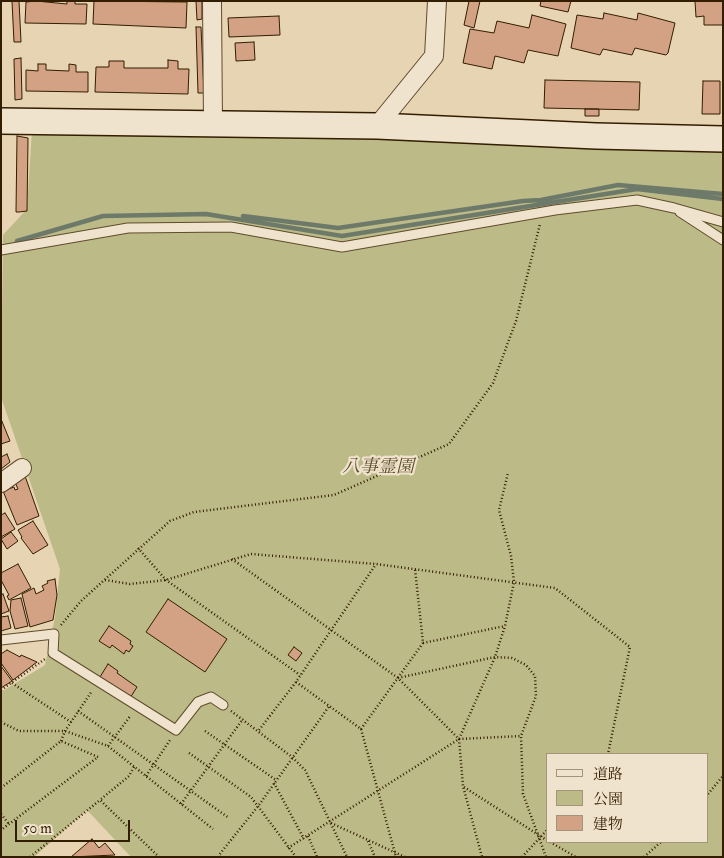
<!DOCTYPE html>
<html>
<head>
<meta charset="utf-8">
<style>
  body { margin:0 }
  #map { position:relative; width:724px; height:858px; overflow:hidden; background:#e6d4b2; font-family:"IM FELL Double Pica","Noto Serif JP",serif }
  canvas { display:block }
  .frame { position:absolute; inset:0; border:2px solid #331d00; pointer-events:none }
  .legend { position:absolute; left:546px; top:753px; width:162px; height:90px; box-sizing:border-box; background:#efe3cd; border:1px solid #a4947b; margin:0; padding:6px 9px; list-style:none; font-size:15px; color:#331d00 }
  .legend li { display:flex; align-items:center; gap:10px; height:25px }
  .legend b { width:25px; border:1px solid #a4947b }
  .scale { position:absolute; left:15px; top:820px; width:115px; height:22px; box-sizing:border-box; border:2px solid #331d00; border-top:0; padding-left:6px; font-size:15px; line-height:18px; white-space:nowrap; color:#331d00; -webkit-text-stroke:4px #efe3cd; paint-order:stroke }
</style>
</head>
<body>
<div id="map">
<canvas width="724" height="858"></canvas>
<div class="frame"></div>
<ul class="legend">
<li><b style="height:6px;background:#efe3cd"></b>道路</li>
<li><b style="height:14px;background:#bcbb87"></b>公園</li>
<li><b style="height:14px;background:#d3a284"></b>建物</li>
</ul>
<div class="scale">50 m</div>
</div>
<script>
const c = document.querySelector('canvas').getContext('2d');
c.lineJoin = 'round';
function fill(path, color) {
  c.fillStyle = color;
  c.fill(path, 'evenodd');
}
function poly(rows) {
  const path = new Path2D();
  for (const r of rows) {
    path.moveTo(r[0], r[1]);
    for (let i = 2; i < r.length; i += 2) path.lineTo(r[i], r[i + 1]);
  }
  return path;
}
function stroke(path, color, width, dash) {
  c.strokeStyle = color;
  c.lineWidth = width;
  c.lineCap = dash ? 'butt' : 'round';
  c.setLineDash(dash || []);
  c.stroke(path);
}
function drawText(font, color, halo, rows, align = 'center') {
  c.font = font + ' "IM FELL Double Pica","Noto Serif JP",serif';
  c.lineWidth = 4.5;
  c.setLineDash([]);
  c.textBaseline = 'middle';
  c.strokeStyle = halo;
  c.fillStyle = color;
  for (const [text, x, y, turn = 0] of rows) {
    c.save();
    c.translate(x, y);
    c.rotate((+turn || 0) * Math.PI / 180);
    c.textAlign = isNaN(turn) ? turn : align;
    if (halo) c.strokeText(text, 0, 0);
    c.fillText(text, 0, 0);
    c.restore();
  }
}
fill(poly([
  [32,130,723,147,723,857,131,857,87,810,34,857,1,857,1,692,45,665,55,617,60,569,1,397,3,235,27,209],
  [548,754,708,754,708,842,548,842]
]), '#bcbb87');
stroke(poly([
  [243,216,338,228,523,201,541,200,618,185,723,194],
  [17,241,103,216,206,214,342,236,637,189,723,199]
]), '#6e7a69', 4.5);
const building = poly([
  [12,1,19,1,21,42,14,42,12,1],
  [36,1,67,4,67,1,75,1,75,4,87,4,86,24,25,23,26,2,36,1],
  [94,1,187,2,186,28,93,24,94,1],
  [196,1,202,1,202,19,197,20,196,1],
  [469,1,480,1,474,28,464,25,469,1],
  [541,1,571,1,568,12,540,6,541,1],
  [695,1,723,1,723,25,704,25,704,16,696,17,695,1],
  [604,13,637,20,638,13,675,23,668,53,666,55,635,48,632,55,603,49,600,55,571,48,577,15,603,19,604,13],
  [532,15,566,24,558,56,528,50,524,63,495,56,492,69,463,63,470,29,494,33,497,21,529,28,532,15],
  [279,16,280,35,229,37,228,18,279,16],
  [196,27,201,27,204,93,198,93,196,27],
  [254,42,255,60,236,61,235,43,254,42],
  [21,58,22,99,15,100,14,59,21,58],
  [168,60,178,61,178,69,189,69,188,94,95,92,96,67,109,67,109,61,124,61,124,68,168,68,168,60],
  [38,64,46,64,46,70,69,71,69,64,76,65,76,72,88,72,88,92,26,91,26,70,38,71,38,64],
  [545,80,640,82,639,110,544,108,545,80],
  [703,81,720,81,720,114,702,114,703,81],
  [585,109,599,109,599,116,585,116,585,109],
  [17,136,28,138,27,211,19,212,16,212,17,136],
  [1,419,10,441,1,444,1,419],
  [7,454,10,462,1,469,1,457,7,454],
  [24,473,39,516,17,525,3,491,14,487,15,490,18,489,14,480,24,473],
  [5,513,15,529,1,537,1,515,5,513],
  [33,521,48,545,33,554,21,538,22,537,18,530,33,521],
  [11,532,18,541,7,549,1,539,11,532],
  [18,564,31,588,9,600,7,596,9,595,1,580,1,573,18,564],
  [55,579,57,595,53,620,30,627,22,594,34,588,36,594,44,590,42,586,48,583,47,581,55,579],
  [3,594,9,611,1,614,1,595,3,594],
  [21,598,28,626,15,629,10,611,11,600,21,598],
  [168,599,227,639,205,672,146,632,168,599],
  [8,616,11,628,1,631,1,617,8,616],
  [109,626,131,641,130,644,133,646,129,652,126,650,124,654,112,645,110,648,99,641,109,626],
  [294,647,302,653,296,661,288,655,294,647],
  [7,650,20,657,21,655,37,662,13,680,1,663,1,654,7,650],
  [108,664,118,671,117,673,137,687,130,698,100,677,108,664],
  [1,666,12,681,1,688,1,666],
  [92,839,99,848,105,843,115,855,71,857,92,839]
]);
fill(building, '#d3a284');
stroke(building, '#331d00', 1);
const lane = poly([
  [680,212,723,240],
  [1,250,128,228,231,227,342,247,555,210,637,200,674,208,723,222],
  [1,640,54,634,53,653,176,730,198,702,211,697,223,705]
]);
const street = poly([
  [212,1,213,123],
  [377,126,434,56,437,1],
  [1,483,22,468]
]);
const secondary = poly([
  [1,121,377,126,596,136,723,139]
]);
stroke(lane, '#604b2c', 11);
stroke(street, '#604b2c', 20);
stroke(secondary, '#331d00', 28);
stroke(poly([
  [138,548,166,580,300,675],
  [232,559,398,678,459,739,521,736],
  [105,580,130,584,166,580,251,554,376,564,555,588,630,647,608,754],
  [61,625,81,601,170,521,194,512,334,495,449,444,493,383,516,321,540,224],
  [423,643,505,626],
  [398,678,495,657,512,658,526,665,535,676,536,696,521,736,523,794,546,857],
  [296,682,361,729,396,857],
  [12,683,71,722],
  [1,690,45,659],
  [78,711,229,818],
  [231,711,292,757,305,770,347,857],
  [1,722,19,731,65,731,108,746,213,829],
  [361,729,423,643,415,569],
  [259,730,296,682,376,564],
  [205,731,276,780],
  [459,739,463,786,482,857],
  [61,741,65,731,92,691],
  [108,746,131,715],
  [189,753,251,797,296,857],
  [134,767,129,776,100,800,159,857],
  [146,776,170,740],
  [274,783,304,839],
  [464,787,548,841],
  [1,788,61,741,98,757,1,830],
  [708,794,723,776],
  [181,804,243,719],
  [1,814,9,824],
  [331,823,405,857],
  [308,836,317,857],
  [368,841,375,857],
  [550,842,576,857],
  [288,848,459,739,495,657,505,626,514,582,511,556,499,510,508,473],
  [30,857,100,800],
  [220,857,219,855,259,805,330,705],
  [522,857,548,829],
  [644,857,661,842]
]), '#331d00', 2.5, [1, 2.5]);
stroke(lane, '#efe3cd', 9);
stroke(street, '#efe3cd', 18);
stroke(secondary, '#efe3cd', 25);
drawText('italic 18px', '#5c4c28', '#efe3cd', [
  ["八事霊園",378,468]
]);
</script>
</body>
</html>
